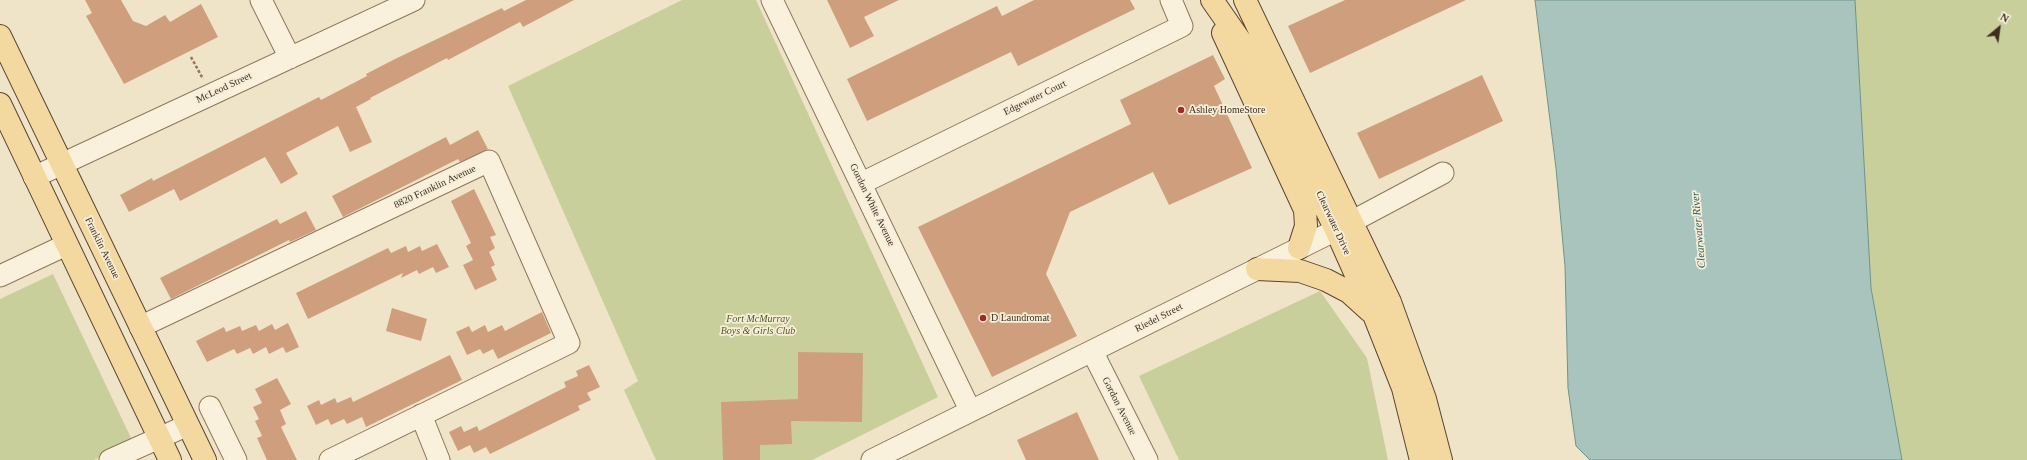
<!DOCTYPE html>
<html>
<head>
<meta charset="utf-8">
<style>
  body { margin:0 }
  #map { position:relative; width:2027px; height:460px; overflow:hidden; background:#f0e4c8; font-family:Georgia,serif }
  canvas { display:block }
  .north { position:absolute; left:1979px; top:8px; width:40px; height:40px; -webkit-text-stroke:3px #f7eed8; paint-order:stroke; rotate:29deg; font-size:11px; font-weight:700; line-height:16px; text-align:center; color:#3d2e20 }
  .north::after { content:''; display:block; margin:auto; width:14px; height:18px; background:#3d2e20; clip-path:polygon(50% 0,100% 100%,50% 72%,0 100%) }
</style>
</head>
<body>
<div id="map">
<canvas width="2027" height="460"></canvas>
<div class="north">N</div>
</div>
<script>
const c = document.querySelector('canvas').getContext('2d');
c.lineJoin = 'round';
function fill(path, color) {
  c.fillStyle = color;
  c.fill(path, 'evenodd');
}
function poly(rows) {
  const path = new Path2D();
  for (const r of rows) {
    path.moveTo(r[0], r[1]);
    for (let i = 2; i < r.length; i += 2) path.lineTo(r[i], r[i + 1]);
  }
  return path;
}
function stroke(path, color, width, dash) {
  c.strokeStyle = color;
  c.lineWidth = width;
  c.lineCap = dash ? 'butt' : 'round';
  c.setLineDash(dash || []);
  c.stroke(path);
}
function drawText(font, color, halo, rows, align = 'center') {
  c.font = font + ' Georgia,serif';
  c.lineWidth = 3.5;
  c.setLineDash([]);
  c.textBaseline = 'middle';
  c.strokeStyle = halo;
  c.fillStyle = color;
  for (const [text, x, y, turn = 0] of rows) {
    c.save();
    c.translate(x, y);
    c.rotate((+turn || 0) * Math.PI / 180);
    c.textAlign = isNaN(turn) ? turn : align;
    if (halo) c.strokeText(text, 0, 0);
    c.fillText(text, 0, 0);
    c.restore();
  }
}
fill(poly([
  [682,0,756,0,938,397,812,460,656,460,624,390,638,381,508,86],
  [1855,0,2027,0,2027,460,1902,460,1871,288],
  [53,274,133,442,94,460,0,460,0,299],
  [1320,291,1367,358,1388,460,1179,460,1139,376]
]), '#c9cf9b');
const water = poly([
  [1535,0,1855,0,1871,288,1902,460,1590,460,1576,446,1568,388,1565,266,1556,168,1535,0]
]);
fill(water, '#a9c4bc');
stroke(water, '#6f938a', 1);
fill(poly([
  [85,0,121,0,133,21,146,26,165,15,170,22,201,4,218,37,124,84,86,16,92,13],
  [526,0,574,0,523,27,520,22,448,60,447,58,370,98,371,99,356,107,372,142,350,152,338,126,286,153,298,174,281,184,265,157,180,201,174,189,129,212,120,195,152,178,153,181,319,97,321,100,367,76,366,74,395,59,502,8,504,11],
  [827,0,899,0,864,17,874,36,850,48],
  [1034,0,1130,0,1135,9,1018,66,1011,52,867,121,847,79,997,6,1002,16],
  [1345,0,1466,0,1310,73,1288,26],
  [1213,55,1225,79,1214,86,1252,168,1169,205,1153,172,1070,212,1046,274,1077,336,992,377,918,227,1131,124,1120,100],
  [1482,75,1503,121,1379,179,1357,133],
  [478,130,488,149,460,162,458,159,343,217,332,196,446,137,450,145],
  [474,189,496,235,490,237,495,248,489,252,495,265,491,267,497,280,475,290,463,265,473,260,466,246,471,243,451,201],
  [306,211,316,230,290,242,289,240,171,299,160,278,277,219,280,224],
  [437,244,449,267,436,273,433,267,419,274,417,270,401,278,403,273,308,319,296,293,388,248,391,253,406,246,408,252,420,246,422,251],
  [392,308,427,319,421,341,386,331],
  [542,312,551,333,498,359,493,349,483,354,480,349,467,355,456,332,469,326,472,332,485,325,488,332,502,325,505,331],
  [288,323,299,347,286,353,283,347,269,354,266,347,253,354,250,348,237,354,234,349,207,362,196,341,224,327,226,332,240,326,242,331,256,325,259,331,272,324,275,330],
  [798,352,863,353,862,422,791,421,792,444,760,445,760,460,723,460,721,402,798,399],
  [450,355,462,380,366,427,362,417,347,424,344,419,331,425,328,419,316,425,307,406,319,400,321,405,335,398,337,403,351,397,353,402],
  [589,365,600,387,587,393,591,400,578,406,580,410,490,454,486,447,474,453,470,445,458,451,449,432,461,426,464,432,477,426,479,431,566,387,564,382,578,376,576,371],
  [277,378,291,404,280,410,286,424,281,427,297,460,267,460,257,438,262,436,255,421,259,419,253,407,262,403,255,389],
  [1077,412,1099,460,1026,460,1017,440]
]), '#cf9f7d');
const minor = poly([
  [261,0,290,58],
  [772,0,970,410],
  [34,177,414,0],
  [862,183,1182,26,1171,0],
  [0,276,66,245],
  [140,327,489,161,569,343,330,460],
  [1092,351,1147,460],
  [210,407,236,460],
  [421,415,439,460],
  [110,460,188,425],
  [872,460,1336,230,1443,173]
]);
const major = poly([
  [1212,0,1253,59,1336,230,1374,315,1403,388,1421,460],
  [1245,0,1390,302,1425,399,1441,460],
  [1223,33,1305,210,1306,226,1299,248],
  [0,36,205,460],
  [0,104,170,460],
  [1257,269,1300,271,1326,280,1349,292,1370,311]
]);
stroke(minor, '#8d765c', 23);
stroke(major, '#5b4430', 24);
stroke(poly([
  [191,57,203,79]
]), '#8d765c', 2.5, [3, 2]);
stroke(minor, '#faf1dc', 21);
stroke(major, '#f3d9a0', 22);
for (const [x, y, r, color] of [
  [1181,110,4,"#9e2a2b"],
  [983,318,4,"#9e2a2b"]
]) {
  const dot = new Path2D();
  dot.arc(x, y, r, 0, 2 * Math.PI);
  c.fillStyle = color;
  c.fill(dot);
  stroke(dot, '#f7eed8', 1.5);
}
drawText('10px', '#3d2e20', '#f7eed8', [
  ["McLeod Street",224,88,-25],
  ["Edgewater Court",1035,98,-26],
  ["8820 Franklin Avenue",435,187,-25],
  ["Gordon White Avenue",872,205,64],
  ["Clearwater Drive",1333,223,65],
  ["Franklin Avenue",102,248,64],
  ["Riedel Street",1159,318,-27],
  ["Gordon Avenue",1119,406,63]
]);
drawText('10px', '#3d2e20', '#f7eed8', [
  ["Ashley HomeStore",1189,110],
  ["D Laundromat",991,318]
], 'left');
drawText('italic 10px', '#4d5a26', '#f7eed8', [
  ["Fort McMurray",758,319],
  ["Boys & Girls Club",758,331]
]);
drawText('italic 11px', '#2f5d5a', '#f7eed8', [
  ["Clearwater River",1699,230,-95]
]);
</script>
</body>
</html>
